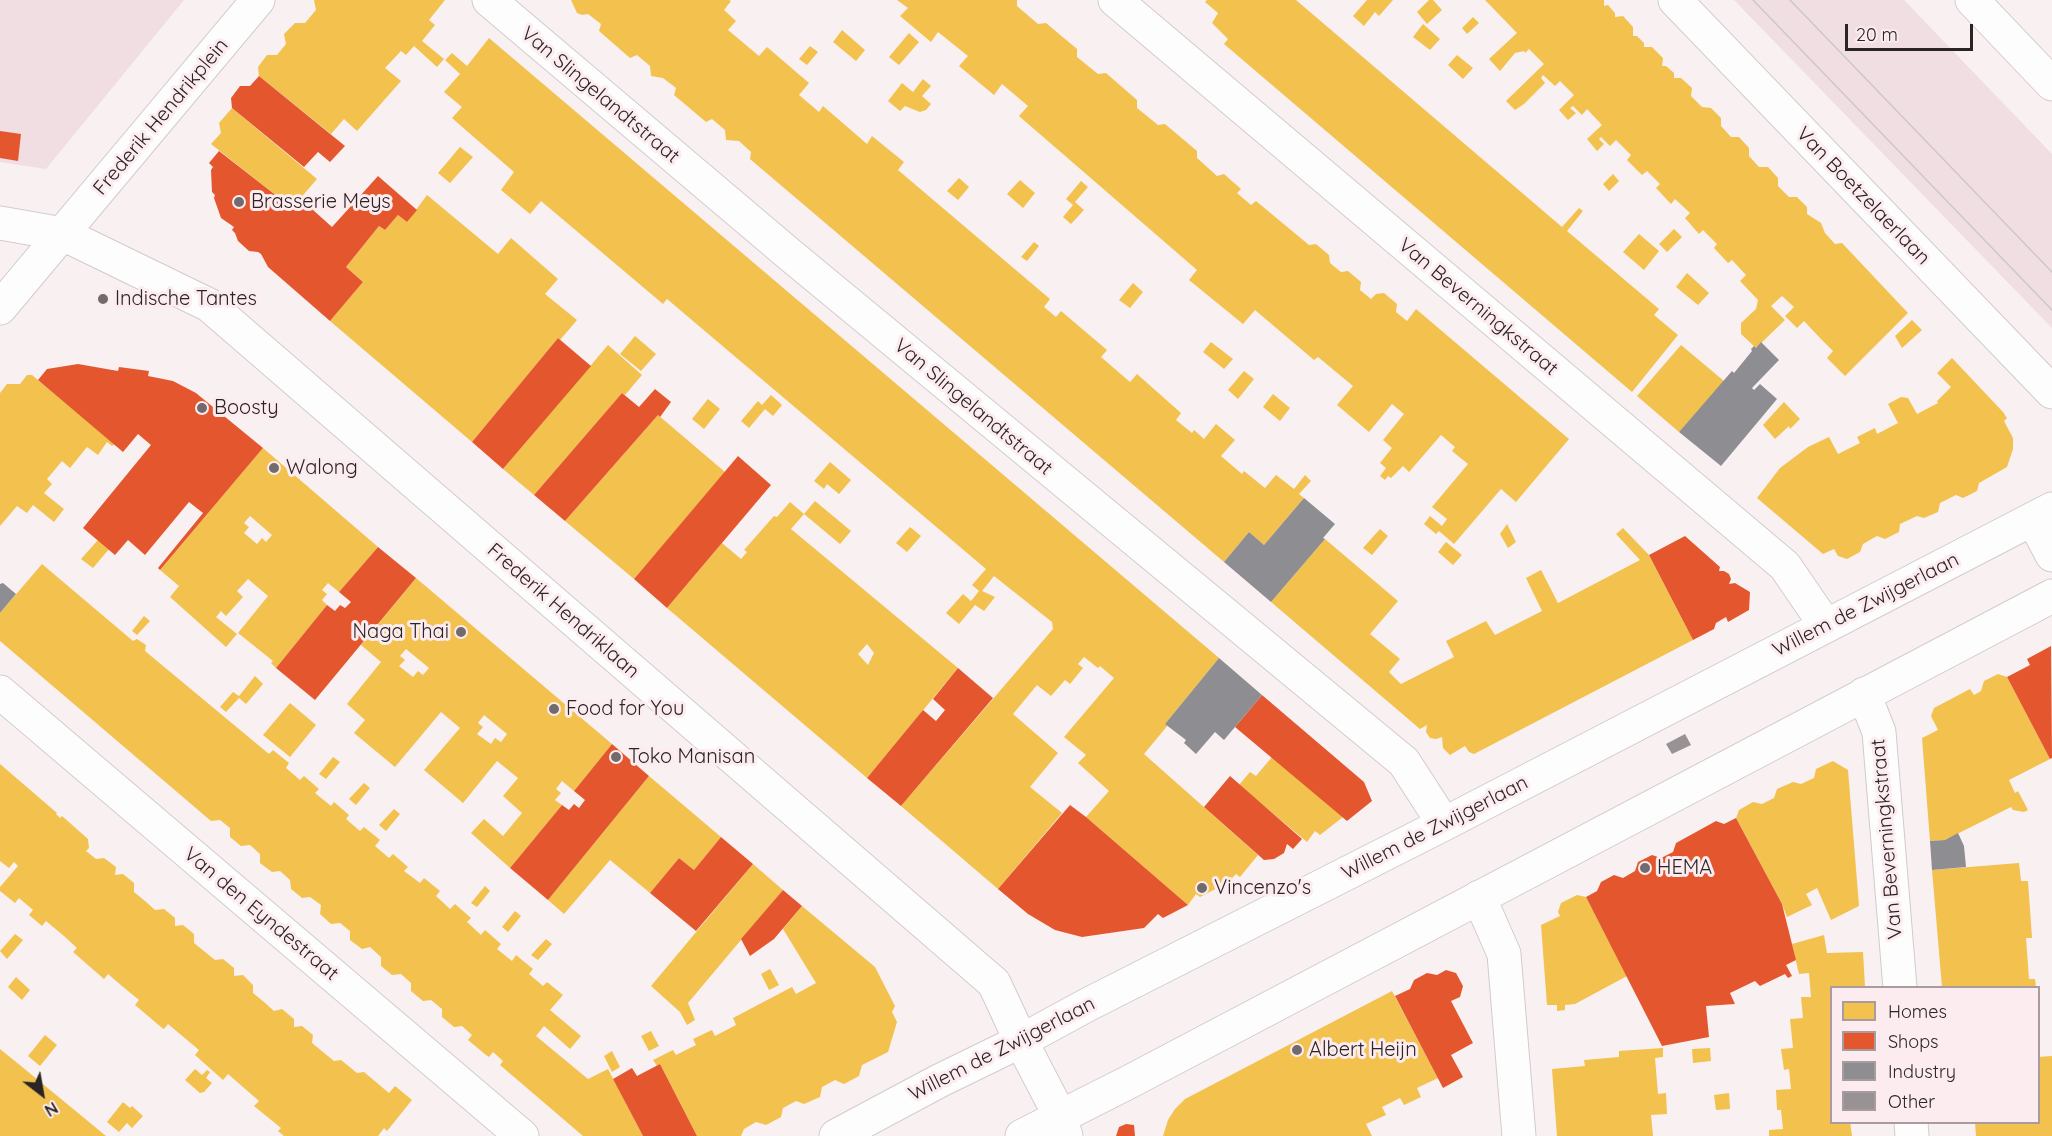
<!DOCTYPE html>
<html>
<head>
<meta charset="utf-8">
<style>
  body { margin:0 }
  #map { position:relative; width:2052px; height:1136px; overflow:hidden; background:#f9f0f2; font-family:Quicksand,sans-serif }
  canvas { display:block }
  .legend { position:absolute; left:1830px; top:986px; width:210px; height:138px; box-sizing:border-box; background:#fdecef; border:2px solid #a99c9e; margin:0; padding:8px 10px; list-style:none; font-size:18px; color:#2a2425 }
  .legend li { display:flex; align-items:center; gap:12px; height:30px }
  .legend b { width:30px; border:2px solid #a99c9e }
  .north { position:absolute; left:12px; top:1064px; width:60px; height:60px; -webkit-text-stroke:4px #fdecef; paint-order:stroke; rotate:149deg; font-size:16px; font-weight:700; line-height:24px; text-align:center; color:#2a2425 }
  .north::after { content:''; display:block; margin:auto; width:21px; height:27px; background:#2a2425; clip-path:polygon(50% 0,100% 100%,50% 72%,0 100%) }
  .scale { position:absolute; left:1845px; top:24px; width:128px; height:27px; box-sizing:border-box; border:3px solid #2a2425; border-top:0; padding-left:8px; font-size:18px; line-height:21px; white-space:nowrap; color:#2a2425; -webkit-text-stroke:4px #fdecef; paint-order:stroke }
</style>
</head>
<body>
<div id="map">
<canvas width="2052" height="1136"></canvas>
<ul class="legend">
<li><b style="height:16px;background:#f2c14e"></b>Homes</li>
<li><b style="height:16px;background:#e4572e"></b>Shops</li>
<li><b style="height:16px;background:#8d8d92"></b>Industry</li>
<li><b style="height:16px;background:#999294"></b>Other</li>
</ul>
<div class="north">N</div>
<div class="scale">20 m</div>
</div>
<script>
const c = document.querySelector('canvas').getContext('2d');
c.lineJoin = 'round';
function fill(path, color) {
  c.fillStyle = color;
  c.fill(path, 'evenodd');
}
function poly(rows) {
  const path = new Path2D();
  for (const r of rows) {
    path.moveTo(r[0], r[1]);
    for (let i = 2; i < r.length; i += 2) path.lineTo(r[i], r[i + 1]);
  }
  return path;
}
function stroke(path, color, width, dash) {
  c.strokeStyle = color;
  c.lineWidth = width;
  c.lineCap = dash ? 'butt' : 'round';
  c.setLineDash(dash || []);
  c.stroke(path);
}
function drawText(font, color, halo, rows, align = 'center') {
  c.font = font + ' Quicksand,sans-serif';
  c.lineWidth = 6;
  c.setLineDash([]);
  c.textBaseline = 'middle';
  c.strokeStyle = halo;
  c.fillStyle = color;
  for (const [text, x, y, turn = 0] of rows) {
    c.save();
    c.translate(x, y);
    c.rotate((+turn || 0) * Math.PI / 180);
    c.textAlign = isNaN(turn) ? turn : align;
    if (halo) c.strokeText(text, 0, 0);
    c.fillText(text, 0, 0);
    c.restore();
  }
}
fill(poly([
  [0,0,184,0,46,169,0,162],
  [1734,0,1904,0,2052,154,2052,328]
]), '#f0dee2');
fill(poly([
  [314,0,445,0,429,20,435,25,422,41,444,59,437,67,414,46,406,55,401,51,385,68,401,81,357,131,344,119,331,134,259,76,258,67,267,55,277,55,286,44,284,34,295,23,305,23,316,10],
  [571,0,729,0,731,1,724,10,736,21,728,30,759,56,767,47,809,83,799,95,819,112,823,106,867,144,872,136,904,162,898,170,1050,299,1044,307,1056,317,1061,311,1107,350,1101,357,1130,382,1137,374,1181,413,1176,420,1192,433,1194,430,1204,439,1216,424,1235,440,1221,456,1242,474,1244,471,1265,488,1276,475,1294,489,1305,475,1311,481,1299,494,1304,498,1264,545,1249,532,1224,562,750,159,751,152,739,141,726,140,725,130,712,119,706,122,674,95,676,88,663,78,651,76,650,66,637,55,630,58,599,31,601,24,588,14,582,15,577,13],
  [897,0,1017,0,1017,6,1038,24,1046,23,1077,49,1077,57,1098,74,1106,73,1137,100,1137,108,1147,116,1158,125,1165,124,1197,151,1197,158,1217,176,1224,174,1241,189,1237,193,1251,205,1256,201,1309,245,1316,244,1329,255,1330,263,1341,272,1348,271,1361,282,1360,290,1371,299,1376,294,1384,293,1397,304,1396,312,1407,321,1416,309,1569,439,1516,502,1501,489,1454,544,1439,531,1436,534,1424,524,1430,516,1442,526,1447,519,1432,507,1468,464,1452,451,1455,447,1441,435,1409,472,1403,466,1391,478,1388,476,1385,480,1380,476,1386,468,1380,463,1392,448,1383,440,1404,414,1392,404,1369,432,1337,405,1353,386,1318,357,1314,360,1255,310,1243,324,1189,280,1197,270,1019,116,1028,106,1002,84,994,95,959,66,968,56,938,32,931,42,900,16,908,8],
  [1207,0,1296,0,1562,227,1579,208,1583,211,1567,231,1659,309,1654,315,1678,335,1632,392,1224,44,1228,39,1212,23,1218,13,1205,2],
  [1367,0,1393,0,1379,16,1375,12,1364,26,1353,16],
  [1429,0,1433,0,1442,10,1427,24,1417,12],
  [1485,0,1604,0,1604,6,1608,5,1615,13,1615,17,1623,16,1633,27,1633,36,1637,36,1644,43,1644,47,1652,47,1663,58,1662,66,1666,66,1674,73,1674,78,1681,78,1692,88,1691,96,1702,107,1711,108,1721,118,1721,126,1731,137,1739,137,1749,148,1749,156,1759,167,1768,167,1778,178,1778,186,1789,197,1797,197,1807,207,1807,214,1821,223,1825,233,1835,244,1842,243,1908,313,1845,376,1827,358,1833,351,1820,338,1804,321,1797,328,1785,316,1794,307,1782,296,1771,306,1785,320,1756,348,1741,334,1741,323,1756,309,1758,300,1740,281,1746,275,1732,260,1728,263,1714,248,1717,244,1703,230,1699,234,1685,218,1690,213,1675,199,1671,204,1656,188,1660,184,1647,171,1642,175,1627,160,1631,155,1616,140,1610,146,1601,137,1599,139,1604,144,1597,151,1587,139,1602,125,1587,109,1582,115,1573,106,1570,108,1576,113,1568,120,1559,110,1574,95,1560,81,1555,86,1543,75,1541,78,1545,83,1524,104,1515,110,1506,101,1544,64,1529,49,1525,53,1524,51,1515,53,1500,71,1489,59,1517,33],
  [1473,17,1479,23,1467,34,1462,28],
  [1423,24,1440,39,1430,50,1413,37],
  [842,30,865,50,856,61,833,42],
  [909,33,919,42,899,65,889,57],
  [489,38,1219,658,1165,724,1168,725,1144,754,1258,855,1240,877,1236,874,1227,883,1200,897,1196,894,1188,905,1086,817,1109,791,1078,763,1086,755,1064,737,1114,678,1100,666,1098,668,1084,657,1078,664,1083,668,1070,684,1065,680,1051,696,1037,685,1013,714,1058,753,1030,787,1062,813,998,889,901,806,1053,629,1052,622,994,576,982,591,995,597,984,611,975,605,959,624,946,613,963,594,971,601,979,591,972,585,986,569,667,299,663,304,541,201,530,214,501,190,514,172,452,118,462,107,444,92,460,74,445,60,452,53,467,66],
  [810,46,818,52,807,65,799,59],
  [1457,55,1473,68,1463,79,1448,65],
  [923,79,931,86,922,96,931,104,926,110,920,112,905,106,900,111,888,101,902,83,913,92],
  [232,108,317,179,292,208,211,144,221,133,219,123],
  [460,147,473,157,450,183,438,173],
  [1613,174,1619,181,1609,191,1603,184],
  [959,178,969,187,958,200,947,191],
  [1020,180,1035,193,1023,208,1007,194],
  [1081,181,1088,187,1075,202,1084,210,1071,224,1063,217,1073,205,1066,199],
  [427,195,498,254,511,238,558,279,545,294,577,320,560,340,558,338,472,442,330,321,363,282,346,267,379,226,385,230,398,215,407,222],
  [1674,229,1682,237,1667,252,1659,244],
  [1639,234,1659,251,1644,270,1623,252],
  [1034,242,1039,246,1027,261,1021,257],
  [1687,273,1709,293,1698,305,1676,287],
  [1133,283,1143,292,1130,308,1119,300],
  [1912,320,1922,330,1902,348,1895,336],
  [635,336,656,354,641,371,620,354],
  [1211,342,1233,359,1224,369,1203,352],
  [608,345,642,375,625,395,622,393,534,495,503,469],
  [1681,345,1724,381,1679,432,1637,396],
  [1952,358,2003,412,2007,418,2004,421,2013,438,2013,449,2007,467,1979,483,1977,491,1963,498,1956,495,1940,503,1938,512,1924,518,1917,516,1900,524,1899,532,1885,539,1877,536,1863,544,1860,552,1847,559,1838,556,1834,549,1823,554,1757,498,1780,468,1808,447,1829,437,1838,454,1860,443,1857,437,1875,428,1877,434,1898,423,1888,404,1901,397,1908,398,1917,414,1938,403,1937,401,1951,387,1937,373],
  [1244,371,1254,379,1238,399,1228,390],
  [27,375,32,375,115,444,112,446,107,442,98,455,87,447,70,468,62,461,47,479,52,484,44,493,64,509,54,522,33,505,27,513,17,506,0,526,0,393,7,384,20,384],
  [1273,394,1290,408,1280,421,1263,407],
  [771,395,782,405,773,416,765,409,749,428,741,421,758,401,762,405],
  [708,399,720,409,704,429,692,419],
  [1784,402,1800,419,1790,429,1789,426,1775,439,1763,425],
  [658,415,725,472,634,579,565,521],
  [263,448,378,547,339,592,328,583,322,590,327,594,322,600,327,605,276,668,271,663,273,661,238,633,268,596,248,579,237,591,243,597,226,616,221,611,216,617,237,634,226,647,170,597,179,586,160,570],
  [250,516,272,535,266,542,262,538,257,544,244,533,249,527,244,523],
  [830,462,851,480,839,494,827,484,824,489,814,481],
  [815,501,851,531,840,544,804,514,791,529,958,668,867,778,667,608,722,543,741,559,747,552,744,550,774,516,777,517,790,502,804,514],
  [867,644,874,653,868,665,858,654],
  [1507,524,1516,542,1508,548,1500,534],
  [910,527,921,536,907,552,896,543],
  [1623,528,1649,555,1693,640,1474,754,1469,752,1465,746,1450,755,1443,748,1442,737,1436,739,1430,738,1426,732,1427,725,1420,729,1271,602,1325,539,1398,601,1370,634,1400,659,1389,672,1401,684,1454,657,1446,641,1486,621,1495,635,1542,611,1526,578,1541,570,1558,603,1640,560,1616,534],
  [1380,529,1388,536,1372,555,1363,548],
  [98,540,109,549,93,568,81,559],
  [1446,542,1462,555,1453,565,1438,552],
  [42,564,133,641,137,639,146,645,145,651,269,754,273,750,289,763,286,768,300,780,304,776,319,789,315,793,331,806,334,802,349,815,346,819,360,831,364,827,380,840,375,846,389,858,393,854,408,867,404,871,420,883,424,878,440,891,436,896,450,909,455,904,471,918,467,922,481,935,485,930,501,944,497,949,512,961,516,955,533,969,529,974,543,986,547,982,563,995,550,1010,581,1036,570,1049,544,1026,536,1036,588,1079,608,1069,643,1136,583,1136,500,1065,503,1061,493,1052,489,1057,486,1055,468,1040,472,1035,462,1026,454,1027,442,1017,442,1009,431,1000,423,1001,411,991,411,983,401,974,392,975,381,966,381,957,370,947,362,949,350,940,350,931,340,923,331,924,320,914,321,905,310,897,302,898,291,889,290,880,280,871,272,872,260,863,260,854,250,845,241,846,230,837,230,828,220,820,211,821,0,641,0,613],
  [416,578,612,744,574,791,562,781,556,789,561,793,555,800,562,805,510,868,471,833,484,819,503,836,522,813,503,796,518,778,497,761,463,803,424,770,460,728,441,712,395,767,354,733,365,720,347,704,381,662,361,645],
  [406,649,429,668,423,675,418,671,413,677,399,666,405,660,400,656],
  [484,715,507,734,501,742,495,738,491,744,477,734,483,727,478,723],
  [144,616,150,621,137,635,132,631],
  [1998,674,2007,677,2050,759,2009,780,2015,793,2018,791,2028,810,2024,812,2013,810,2011,807,1945,840,1930,841,1922,738,1938,730,1931,716,1934,708,1970,689,1974,695,1981,691,1984,681],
  [255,676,263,684,246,704,239,698,226,712,220,707,233,692,239,696],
  [290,703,316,725,290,757,263,735],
  [333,757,340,762,326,779,319,774],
  [1272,757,1343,817,1320,835,1315,831,1307,842,1239,785,1250,772,1256,776],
  [1833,761,1848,770,1859,906,1831,920,1817,888,1806,894,1812,905,1787,917,1782,904,1736,818,1739,810,1753,802,1762,804,1774,798,1777,789,1793,782,1801,784,1814,778,1816,769],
  [0,764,57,813,56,814,60,818,62,816,88,839,89,848,86,851,96,859,104,858,116,867,115,875,123,874,134,883,134,892,145,901,155,910,164,909,175,918,175,926,183,925,194,934,194,943,215,960,223,959,234,968,234,976,243,975,253,985,253,993,264,1002,274,1011,282,1009,294,1019,294,1027,302,1026,313,1035,312,1043,334,1061,341,1060,357,1073,364,1072,389,1093,395,1086,412,1100,387,1131,384,1128,378,1136,284,1136,278,1131,281,1128,254,1106,259,1101,228,1074,223,1080,195,1055,199,1050,168,1024,164,1029,161,1027,135,1005,139,1000,122,986,108,974,104,979,73,952,77,948,64,936,46,921,42,926,29,915,33,910,19,898,15,903,0,891,0,887,18,866,14,862,9,868,0,861],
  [649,776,721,837,694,870,679,858,650,893,610,860,564,914,548,900],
  [364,783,370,788,356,805,349,799],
  [394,809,400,814,386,831,379,825],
  [2019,863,2021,881,2028,881,2032,938,2026,938,2029,979,2035,979,2036,987,1942,987,1932,870],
  [753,864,783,890,688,1003,695,1020,687,1025,680,1012,651,986],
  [485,886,490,891,477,907,471,903],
  [1577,895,1586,897,1627,976,1575,1004,1565,1005,1565,1010,1557,1011,1557,1005,1547,1005,1541,925,1560,916,1558,912,1561,903],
  [802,906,875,967,895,1006,892,1012,897,1022,888,1052,862,1065,859,1076,844,1084,835,1080,822,1087,820,1097,804,1104,796,1101,783,1108,781,1117,766,1125,756,1122,744,1129,741,1136,697,1136,660,1064,657,1066,653,1060,673,1050,676,1055,696,1045,693,1039,712,1030,715,1036,736,1025,733,1018,792,987,796,994,816,983,783,929],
  [515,911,521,916,508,932,502,927],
  [15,934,23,940,7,959,0,951],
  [1824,935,1827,953,1863,952,1865,987,1832,987,1832,1122,1850,1122,1852,1136,1769,1136,1769,1130,1783,1129,1781,1110,1777,1110,1776,1090,1791,1089,1789,1069,1784,1070,1781,1049,1793,1048,1790,1019,1803,1018,1801,997,1811,997,1809,973,1799,974,1792,944],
  [546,939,552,944,538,960,531,955],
  [770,969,779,985,769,990,761,974],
  [16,977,30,990,22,1000,8,987],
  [1392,991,1438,1078,1417,1088,1421,1097,1404,1105,1400,1098,1382,1107,1386,1115,1366,1124,1372,1136,1163,1136,1168,1120,1175,1109,1185,1099],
  [651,1031,659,1046,649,1051,641,1036],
  [45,1035,57,1045,40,1066,28,1056],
  [1663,1048,1663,1057,1655,1058,1658,1094,1666,1093,1667,1114,1651,1115,1653,1136,1557,1136,1552,1069,1585,1066,1584,1060,1619,1057,1619,1051],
  [1710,1048,1711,1061,1693,1063,1692,1049],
  [0,1049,21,1066,106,1136,0,1136],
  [612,1051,620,1067,612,1072,604,1056],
  [2052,1056,2052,1136,1976,1136,1975,1122,2038,1122,2038,1057],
  [195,1069,202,1075,207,1070,210,1072,206,1078,212,1083,204,1092,200,1093,185,1080],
  [1729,1093,1730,1109,1716,1110,1714,1095],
  [123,1102,130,1108,132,1106,143,1116,132,1128,127,1123,119,1132,107,1122]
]), '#f2c14e');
fill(poly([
  [259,76,345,146,330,162,318,152,304,167,232,108,231,98,240,86,250,86],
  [0,131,21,134,18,161,0,158],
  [219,151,296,211,303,201,332,227,378,176,417,210,407,222,398,215,385,230,379,226,346,267,363,282,330,321,268,267,261,254,258,252,249,251,238,241,235,233,232,230,234,227,221,218,214,198,215,195,212,192,211,170,213,167,209,163],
  [558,338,591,366,503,469,472,442],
  [78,364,118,371,119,367,149,371,148,376,173,381,196,393,263,448,160,570,158,568,203,513,189,502,145,555,128,540,115,555,83,528,151,445,138,434,123,452,38,380,47,369],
  [655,389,671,402,660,417,658,415,565,521,534,495,622,393,639,407],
  [738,456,771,485,667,608,634,579],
  [1685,536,1720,567,1719,571,1724,571,1729,574,1731,579,1729,584,1735,583,1750,592,1749,610,1728,622,1726,617,1716,623,1714,629,1693,640,1649,555],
  [378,547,416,578,315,700,276,668,327,605,335,611,340,605,345,608,351,602,339,592],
  [2051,646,2052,758,2050,759,2007,677,2030,665,2027,659],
  [958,668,993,698,901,806,867,778,923,710,936,721,945,710,933,699],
  [1262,695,1364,782,1372,801,1347,821,1235,727],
  [612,744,649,776,548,900,510,868,562,805,569,810,574,804,579,808,585,800,574,791],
  [1230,776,1302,839,1293,849,1287,844,1284,853,1274,859,1264,860,1204,807],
  [1070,805,1086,817,1188,905,1163,918,1158,914,1144,928,1082,937,1055,930,1028,914,998,889],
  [1736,818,1782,904,1796,960,1786,965,1792,976,1788,978,1785,974,1760,986,1755,981,1730,993,1735,1004,1706,1006,1709,1037,1662,1046,1586,897,1597,891,1601,882,1614,875,1623,878,1635,871,1638,862,1652,855,1661,858,1673,852,1676,843,1716,821,1724,824],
  [721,837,753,864,696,931,650,893,679,858,694,870],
  [783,890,802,906,774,939,750,956,741,939],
  [1446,970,1456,973,1463,986,1460,997,1451,1001,1473,1043,1451,1055,1463,1077,1443,1088,1395,996,1410,989,1414,980,1427,973,1437,975],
  [660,1064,697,1136,643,1136,613,1079,632,1068,637,1076],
  [1126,1124,1134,1125,1135,1136,1116,1136,1119,1127]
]), '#e4572e');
fill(poly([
  [1761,342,1779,360,1752,388,1754,390,1760,384,1777,399,1721,466,1679,432,1732,371,1734,373,1752,351,1751,349,1754,346,1756,348],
  [1304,498,1335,524,1323,538,1325,539,1271,602,1224,562,1249,532,1264,545],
  [3,583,16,594,0,613,0,584],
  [1219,658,1262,695,1224,740,1215,732,1196,754,1184,743,1186,740,1165,724],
  [1958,833,1964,846,1966,867,1932,870,1930,841,1945,840]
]), '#8d8d92');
fill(poly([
  [1685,734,1691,745,1672,754,1666,744]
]), '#999294');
const street = poly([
  [489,0,789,254,1404,762,1444,824],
  [1115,0,1785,566,1826,626],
  [1675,0,2052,392],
  [1972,0,2052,84],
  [0,223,63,234,209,305,994,983,1021,1041,1060,1116,1066,1136],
  [0,308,258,0],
  [2033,519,2052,555],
  [0,692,522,1136],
  [1864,694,1879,732,1900,988],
  [1479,897,1504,954,1519,1136],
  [1911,1122,1912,1136],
  [836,1136,939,1081,1021,1041,1087,1005,1444,824,2052,509],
  [1022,1136,1129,1082,2052,596]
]);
stroke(street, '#d2cbcc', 35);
stroke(street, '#fefdfd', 33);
stroke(poly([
  [1753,0,2052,310],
  [1790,0,2052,272]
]), '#cbc8c9', 1.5);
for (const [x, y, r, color] of [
  [239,202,6,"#726b6d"],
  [103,299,6,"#726b6d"],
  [202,408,6,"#726b6d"],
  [274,468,6,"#726b6d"],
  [461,632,6,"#726b6d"],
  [554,709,6,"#726b6d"],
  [616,757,6,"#726b6d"],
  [1645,868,6,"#726b6d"],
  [1202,888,6,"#726b6d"],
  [1297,1050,6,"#726b6d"]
]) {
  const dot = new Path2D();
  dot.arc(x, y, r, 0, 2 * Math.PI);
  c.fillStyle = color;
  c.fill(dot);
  stroke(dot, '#fdecef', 2);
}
drawText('20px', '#2a2425', '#fdecef', [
  ["Van Slingelandtstraat",600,95,40],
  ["Frederik Hendrikplein",161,117,-50],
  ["Van Boetzelaerlaan",1863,196,46],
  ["Van Beverningkstraat",1478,307,40],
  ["Van Slingelandtstraat",973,407,40],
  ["Willem de Zwijgerlaan",1866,605,-27],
  ["Frederik Hendriklaan",563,611,41],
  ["Willem de Zwijgerlaan",1435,828,-27],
  ["Van Beverningkstraat",1887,839,-95],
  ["Van den Eyndestraat",261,914,40],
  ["Willem de Zwijgerlaan",1002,1049,-27]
]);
drawText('20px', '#2a2425', '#fdecef', [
  ["Brasserie Meys",251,202],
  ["Indische Tantes",115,299],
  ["Boosty",214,408],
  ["Walong",286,468],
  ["Naga Thai",449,632,"right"],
  ["Food for You",566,709],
  ["Toko Manisan",628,757],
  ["HEMA",1657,868],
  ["Vincenzo's",1214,888],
  ["Albert Heijn",1309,1050]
], 'left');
</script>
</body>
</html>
